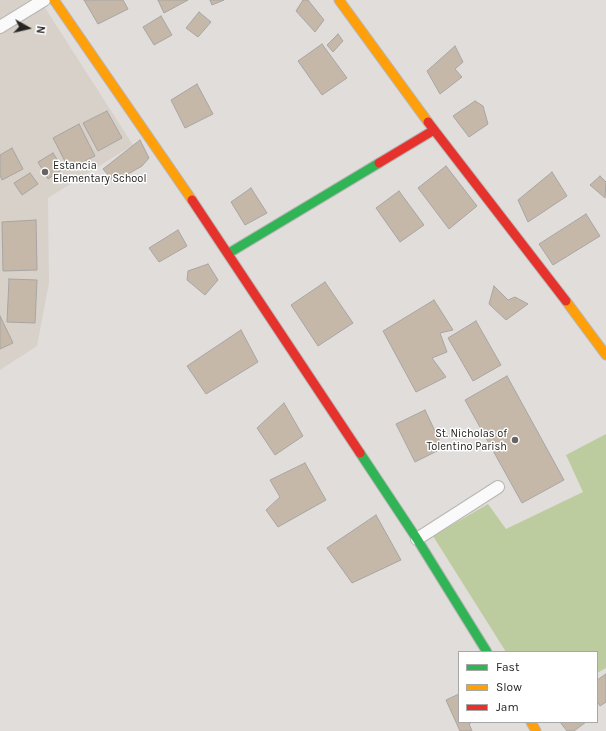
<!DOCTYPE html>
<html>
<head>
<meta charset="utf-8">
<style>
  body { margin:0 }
  #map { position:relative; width:606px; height:731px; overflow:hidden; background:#e0dddb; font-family:Karla,sans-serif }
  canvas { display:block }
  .legend { position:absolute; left:458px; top:651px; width:140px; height:72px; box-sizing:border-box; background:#fff; border:1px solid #a8a7a7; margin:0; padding:5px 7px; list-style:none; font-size:12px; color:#262422 }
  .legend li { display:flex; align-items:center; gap:8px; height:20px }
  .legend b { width:20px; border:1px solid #a8a7a7 }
  .north { position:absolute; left:8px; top:8px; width:40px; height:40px; -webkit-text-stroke:3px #fff; paint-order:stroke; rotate:98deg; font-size:11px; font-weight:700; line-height:16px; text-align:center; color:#262422 }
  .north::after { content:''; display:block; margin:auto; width:14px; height:18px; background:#262422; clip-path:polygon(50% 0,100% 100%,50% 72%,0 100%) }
</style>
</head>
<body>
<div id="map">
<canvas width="606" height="731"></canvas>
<ul class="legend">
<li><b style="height:5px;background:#30b455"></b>Fast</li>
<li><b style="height:5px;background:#ff9f0a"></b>Slow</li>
<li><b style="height:5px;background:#e5322d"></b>Jam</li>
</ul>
<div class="north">N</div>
</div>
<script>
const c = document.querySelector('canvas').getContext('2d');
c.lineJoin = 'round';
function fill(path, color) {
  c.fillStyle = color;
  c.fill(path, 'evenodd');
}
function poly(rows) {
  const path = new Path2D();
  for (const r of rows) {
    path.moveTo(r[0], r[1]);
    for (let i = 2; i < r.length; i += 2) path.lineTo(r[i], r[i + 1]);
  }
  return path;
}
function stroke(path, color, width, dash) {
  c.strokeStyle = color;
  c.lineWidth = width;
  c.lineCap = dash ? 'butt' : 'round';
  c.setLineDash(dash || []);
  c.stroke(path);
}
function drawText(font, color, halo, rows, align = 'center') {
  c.font = font + ' Karla,sans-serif';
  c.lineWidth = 3;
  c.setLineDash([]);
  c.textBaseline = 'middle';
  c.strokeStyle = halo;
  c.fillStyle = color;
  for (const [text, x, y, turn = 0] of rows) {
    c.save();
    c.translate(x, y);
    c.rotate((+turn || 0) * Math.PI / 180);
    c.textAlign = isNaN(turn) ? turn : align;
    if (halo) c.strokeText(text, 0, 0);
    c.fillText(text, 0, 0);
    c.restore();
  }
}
fill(poly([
  [0,0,40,0,133,145,48,198,49,283,37,346,0,370]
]), '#d8d1ca');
fill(poly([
  [606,434,606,668,597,673,597,652,506,652,433,536,488,504,506,529,583,492,566,455]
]), '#bccc9e');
const building = poly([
  [84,0,123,0,128,9,98,24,84,0],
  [158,0,188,0,164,13,158,0],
  [210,0,224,0,212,5,210,0],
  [303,0,308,0,324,20,315,32,296,11,303,0],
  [199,12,211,22,198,37,186,28,199,12],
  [161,16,172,35,154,45,143,27,161,16],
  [338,34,343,41,333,52,327,45,338,34],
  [322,44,347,78,322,95,298,61,322,44],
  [455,46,463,62,455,69,462,77,440,94,427,71,455,46],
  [197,84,213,114,185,128,171,100,197,84],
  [475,101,483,106,488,124,469,137,453,116,475,101],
  [107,111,122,138,98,151,83,123,107,111],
  [79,124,95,156,69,169,53,138,79,124],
  [140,140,149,158,142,166,114,182,103,169,140,140],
  [12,148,23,169,2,180,0,175,0,155,12,148],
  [53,153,63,169,48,179,38,162,53,153],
  [446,166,477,206,449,229,418,188,446,166],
  [552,172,567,196,528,222,518,200,552,172],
  [30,173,38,184,22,195,14,183,30,173],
  [600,176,606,182,605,198,590,185,600,176],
  [251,188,267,213,245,225,231,202,251,188],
  [399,191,424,225,400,242,376,208,399,191],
  [586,214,600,236,553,265,539,244,586,214],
  [36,220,37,270,3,271,2,222,36,220],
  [178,230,187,246,159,262,149,248,178,230],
  [208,264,218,280,205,295,187,280,188,271,208,264],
  [9,279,37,280,35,323,7,322,9,279],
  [325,282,353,323,318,346,291,305,325,282],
  [494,286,508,300,515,297,528,304,506,320,489,304,494,286],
  [434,300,453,330,440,333,447,352,432,358,446,377,416,392,383,331,434,300],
  [0,316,13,343,0,349,0,316],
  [476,321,501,365,473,381,448,338,476,321],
  [241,330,258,362,206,394,187,366,241,330],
  [507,376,564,480,522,503,465,400,507,376],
  [284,403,303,436,275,455,257,428,284,403],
  [425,410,443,448,415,462,396,424,425,410],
  [305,463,326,500,278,527,266,510,280,497,270,480,305,463],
  [376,515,401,560,352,583,327,548,376,515],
  [606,674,606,702,600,706,597,701,597,680,606,674],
  [459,694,459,722,472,722,469,724,472,731,460,731,446,700,459,694],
  [560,722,586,722,574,731,567,731,560,722]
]);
fill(building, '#c6b8a9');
stroke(building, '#a7a5a3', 1);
const lane = poly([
  [0,27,44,0],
  [417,539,498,487]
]);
const fast = poly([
  [229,253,379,163],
  [360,453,417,539,487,652]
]);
const slow = poly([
  [54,0,192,200],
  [339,0,428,122],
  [566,301,606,355],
  [531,722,536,731]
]);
const jam = poly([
  [428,122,566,301],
  [379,163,434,130],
  [192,200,360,453]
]);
stroke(lane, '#b8b6b4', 14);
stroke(fast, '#b8b6b4', 11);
stroke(slow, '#b8b6b4', 11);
stroke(jam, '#b8b6b4', 11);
stroke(lane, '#fafafa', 12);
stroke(fast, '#30b455', 9);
stroke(slow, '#ff9f0a', 9);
stroke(jam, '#e5322d', 9);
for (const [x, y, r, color] of [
  [45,172,4,"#676563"],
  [515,440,4,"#676563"]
]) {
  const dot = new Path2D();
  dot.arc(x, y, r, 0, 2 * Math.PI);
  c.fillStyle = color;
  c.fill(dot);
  stroke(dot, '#fff', 1.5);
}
drawText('11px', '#262422', '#fff', [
  ["Estancia",53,166],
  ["Elementary School",53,179],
  ["St. Nicholas of",507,434,"right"],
  ["Tolentino Parish",507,447,"right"]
], 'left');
</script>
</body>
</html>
